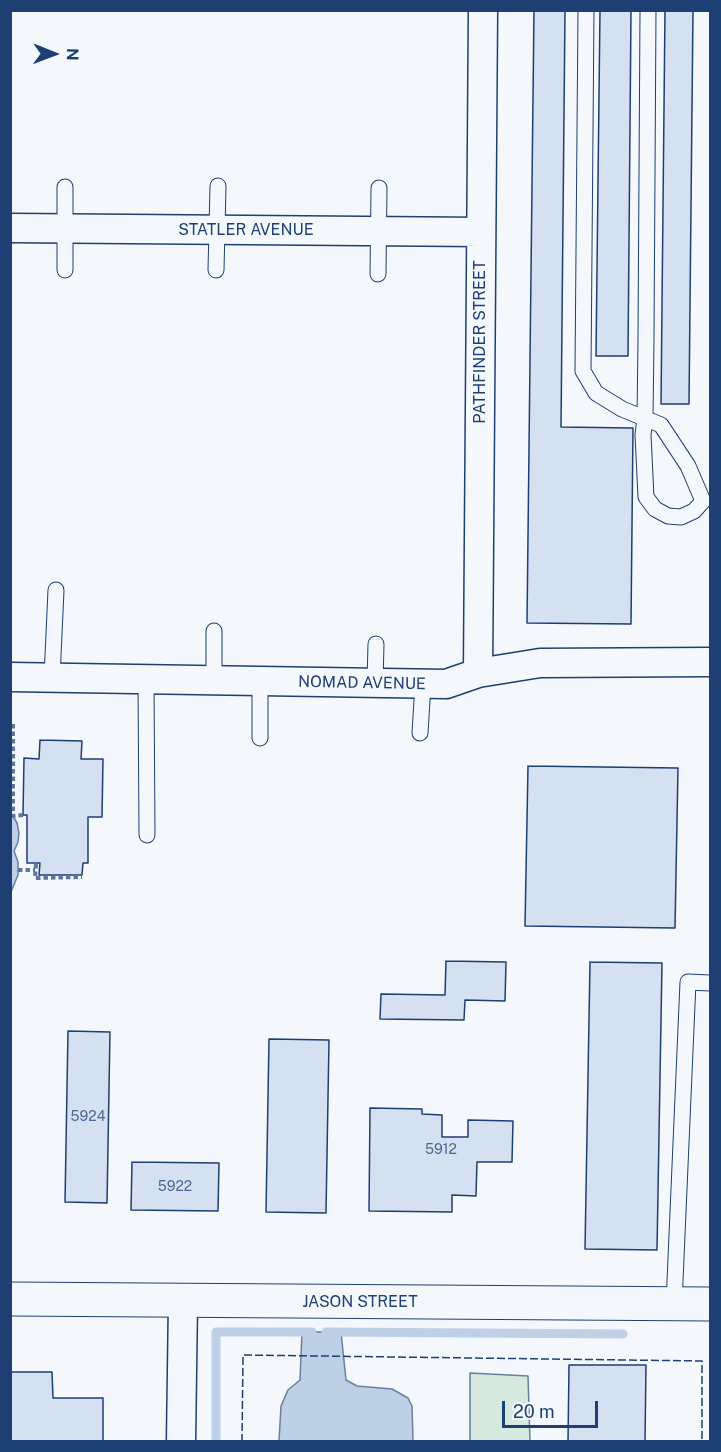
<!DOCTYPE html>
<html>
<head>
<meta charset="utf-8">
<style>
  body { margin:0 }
  #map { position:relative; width:721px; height:1452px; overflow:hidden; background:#f4f7fb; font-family:"Public Sans",sans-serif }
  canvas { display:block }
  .frame { position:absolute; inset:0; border:12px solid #1d3f73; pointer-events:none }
  .north { position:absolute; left:24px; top:24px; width:60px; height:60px; -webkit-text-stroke:4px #f4f7fb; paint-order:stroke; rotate:91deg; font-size:16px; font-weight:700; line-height:24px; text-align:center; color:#1d3f73 }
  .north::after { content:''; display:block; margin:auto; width:21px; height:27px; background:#1d3f73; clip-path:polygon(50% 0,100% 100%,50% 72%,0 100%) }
  .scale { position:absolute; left:502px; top:1401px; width:96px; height:27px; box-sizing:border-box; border:3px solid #1d3f73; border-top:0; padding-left:8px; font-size:18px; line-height:21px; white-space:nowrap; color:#1d3f73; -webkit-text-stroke:4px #f4f7fb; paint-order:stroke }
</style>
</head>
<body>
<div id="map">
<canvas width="721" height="1452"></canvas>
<div class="frame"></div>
<div class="north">N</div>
<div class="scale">20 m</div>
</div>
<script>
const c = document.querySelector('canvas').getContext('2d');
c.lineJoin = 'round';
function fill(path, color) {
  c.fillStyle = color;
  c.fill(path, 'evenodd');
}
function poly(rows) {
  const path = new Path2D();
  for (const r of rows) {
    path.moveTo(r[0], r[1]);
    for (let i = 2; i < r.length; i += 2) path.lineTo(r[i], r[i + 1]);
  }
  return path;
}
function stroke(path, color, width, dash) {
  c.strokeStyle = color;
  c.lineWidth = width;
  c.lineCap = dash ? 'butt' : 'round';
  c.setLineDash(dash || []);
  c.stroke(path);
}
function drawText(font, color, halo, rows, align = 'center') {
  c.font = font + ' "Public Sans",sans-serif';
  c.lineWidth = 4.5;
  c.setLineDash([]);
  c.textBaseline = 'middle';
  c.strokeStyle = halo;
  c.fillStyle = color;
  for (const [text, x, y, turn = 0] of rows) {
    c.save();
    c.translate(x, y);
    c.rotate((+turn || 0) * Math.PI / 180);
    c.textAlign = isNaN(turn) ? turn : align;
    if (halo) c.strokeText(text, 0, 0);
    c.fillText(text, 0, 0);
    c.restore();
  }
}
const green = poly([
  [470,1373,528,1376,530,1441,470,1441,470,1373]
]);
fill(green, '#d7e8df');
stroke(green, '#687fa3', 1.5);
const water = poly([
  [11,813,17,823,19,833,18,842,14,851,18,862,18,875,11,892,11,813],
  [302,1332,341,1332,346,1380,357,1386,392,1389,408,1398,412,1406,413,1441,279,1441,281,1406,288,1390,300,1380,302,1332]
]);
fill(water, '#bed0e5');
stroke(water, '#687fa3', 1.5);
stroke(poly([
  [326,1332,623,1334],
  [216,1442,216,1332,312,1332]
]), '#bed0e5', 9);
const building = poly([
  [534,10,565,10,561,427,633,428,631,624,527,623,534,10],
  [600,10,631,10,628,356,596,356,600,10],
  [665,10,693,10,689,404,661,404,665,10],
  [40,740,82,741,81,759,103,759,102,817,88,817,88,863,83,863,82,875,39,875,40,863,27,863,27,815,23,815,24,758,39,759,40,740],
  [528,766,678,768,675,928,525,926,528,766],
  [446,961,506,962,505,1001,465,1000,464,1020,380,1019,381,994,445,995,446,961],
  [590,962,662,963,657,1250,585,1249,590,962],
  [68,1031,110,1032,107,1203,65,1202,68,1031],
  [269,1039,329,1040,326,1213,266,1212,269,1039],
  [370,1108,422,1109,422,1114,442,1115,442,1137,468,1137,468,1120,513,1121,512,1162,477,1162,476,1196,452,1195,452,1212,369,1211,370,1108],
  [132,1162,219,1163,218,1211,131,1210,132,1162],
  [569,1365,646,1365,645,1442,568,1442,569,1365],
  [10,1372,52,1372,53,1398,103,1398,103,1442,10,1442,10,1372]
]);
fill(building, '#d5e0f0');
stroke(building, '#1d3f73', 1.5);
const lane = poly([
  [586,10,583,371,596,393,622,409,661,425,688,466,703,501],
  [648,10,646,338,645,418,643,435,646,497,655,509,668,516,681,517,694,511,703,501],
  [65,187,65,270],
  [216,270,218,186],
  [378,274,379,188],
  [214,631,214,680],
  [52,678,56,590],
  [146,679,147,835],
  [260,681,260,738],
  [375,683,376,644],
  [420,733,423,684],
  [674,1304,688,982,710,983]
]);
const street = poly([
  [10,228,481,232],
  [478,673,483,10],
  [10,677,446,684,478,673,540,663,710,662],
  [181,1442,183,1301]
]);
const secondary = poly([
  [10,1299,710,1304]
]);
stroke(lane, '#1d3f73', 17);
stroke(street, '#1d3f73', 31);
stroke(secondary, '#1d3f73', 35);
stroke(poly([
  [13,724,13,816,23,815],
  [36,864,35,878,82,877],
  [18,870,35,870]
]), '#5e769c', 4, [4.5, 3]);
stroke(lane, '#f4f7fb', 15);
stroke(street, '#f4f7fb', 28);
stroke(secondary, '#f4f7fb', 33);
stroke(poly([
  [242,1442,243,1355,702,1361,702,1442]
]), '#1d3f73', 1.5, [8, 3]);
drawText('14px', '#4b6792', null, [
  ["5924",88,1117],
  ["5912",441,1150],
  ["5922",175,1187]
]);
drawText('16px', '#1d3f73', '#f4f7fb', [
  ["STATLER AVENUE",246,230],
  ["PATHFINDER STREET",480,342,-90],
  ["NOMAD AVENUE",362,683,1],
  ["JASON STREET",360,1302]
]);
</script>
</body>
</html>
